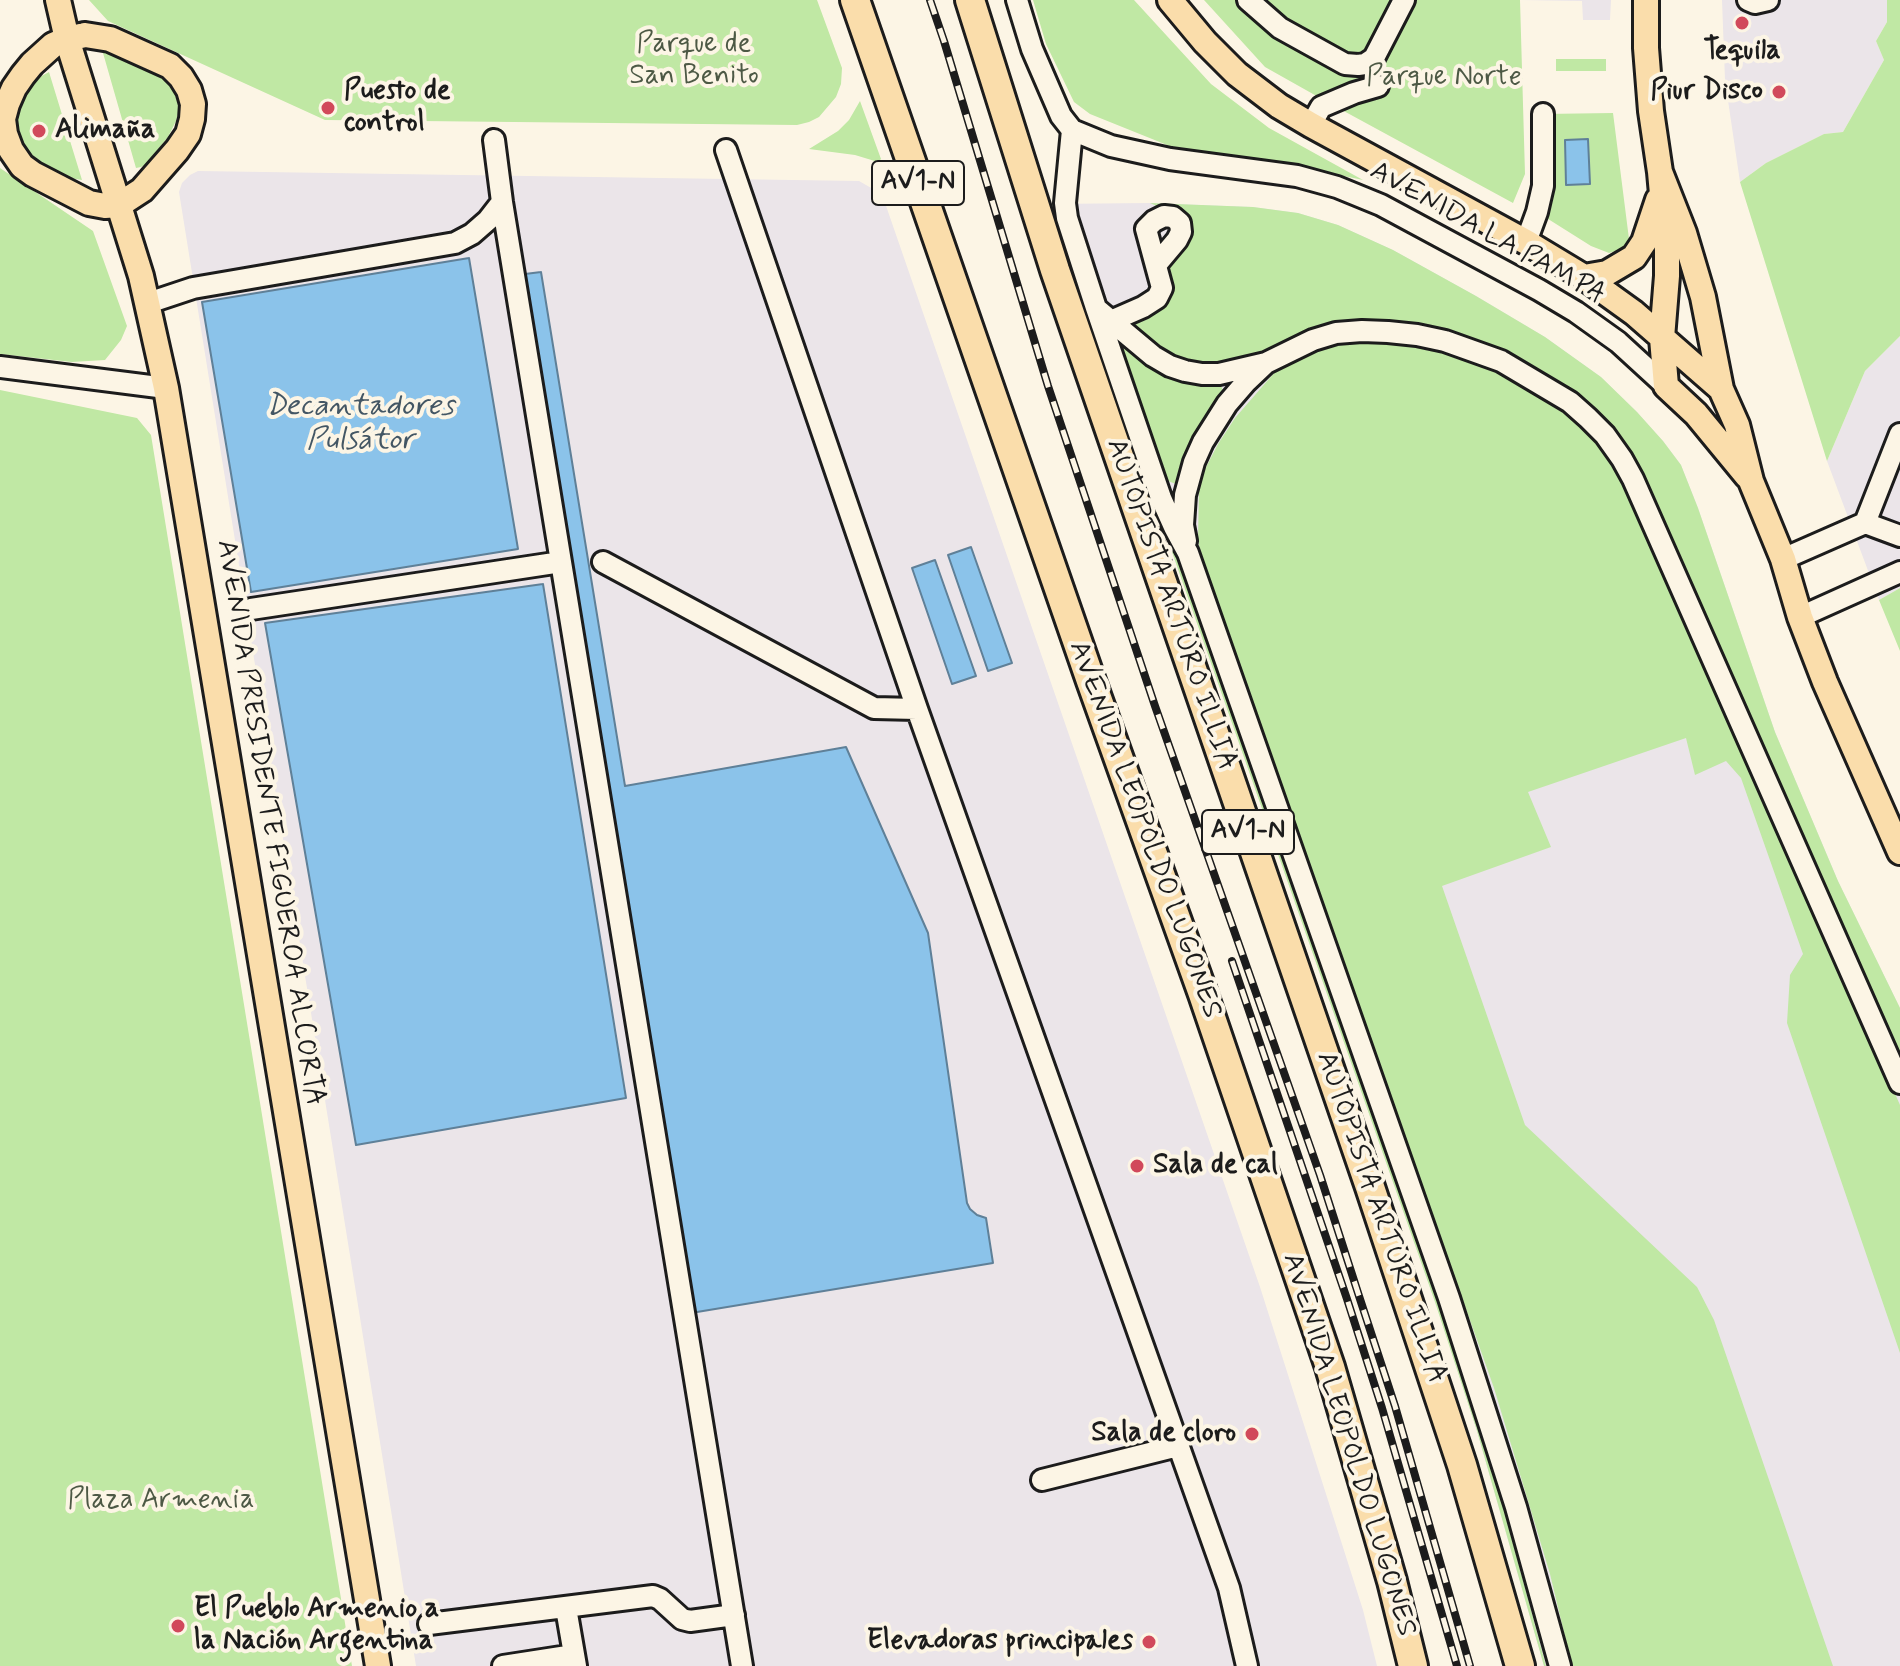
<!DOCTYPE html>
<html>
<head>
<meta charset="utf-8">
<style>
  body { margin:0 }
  canvas { display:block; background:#fcf5e5 }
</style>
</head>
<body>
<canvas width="1900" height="1666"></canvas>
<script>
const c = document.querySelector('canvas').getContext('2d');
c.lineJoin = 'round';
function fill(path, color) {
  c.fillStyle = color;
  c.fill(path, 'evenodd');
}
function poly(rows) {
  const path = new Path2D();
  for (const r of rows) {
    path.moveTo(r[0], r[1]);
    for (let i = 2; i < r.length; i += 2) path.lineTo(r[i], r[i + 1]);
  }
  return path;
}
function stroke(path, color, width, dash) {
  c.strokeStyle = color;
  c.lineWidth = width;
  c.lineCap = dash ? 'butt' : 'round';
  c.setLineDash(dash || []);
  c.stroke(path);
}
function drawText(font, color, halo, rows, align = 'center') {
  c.font = font + ' Mynerve,sans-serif';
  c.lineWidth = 8;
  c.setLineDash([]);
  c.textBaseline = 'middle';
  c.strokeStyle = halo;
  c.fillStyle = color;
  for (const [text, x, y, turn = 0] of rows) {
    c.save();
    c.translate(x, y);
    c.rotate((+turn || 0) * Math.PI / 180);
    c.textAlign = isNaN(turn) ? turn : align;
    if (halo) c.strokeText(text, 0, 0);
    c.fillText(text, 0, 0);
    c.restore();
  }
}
fill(poly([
  [1520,0,1611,0,1610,20,1583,20,1582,1],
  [1722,0,1887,0,1887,22,1876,41,1884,60,1843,132,1824,134,1766,163,1740,182,1725,80],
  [198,171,859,181,873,189,884,200,1260,1287,1363,1610,1377,1666,416,1666,179,192,182,183,190,175],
  [1150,203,1253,207,1298,213,1338,225,1393,250,1476,296,1545,337,1601,377,1637,412,1663,441,1681,465,1698,508,1775,732,1838,881,1900,1008,1900,1666,1544,1666,1477,1431,1435,1302,1050,204],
  [1900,336,1900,588,1879,600,1827,461,1865,371]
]), '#ebe5e9');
fill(poly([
  [89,0,817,0,842,68,841,84,836,97,819,117,809,122,797,125,325,120,108,21],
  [1033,0,1134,0,1211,84,1269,128,1363,180,1262,159,1172,147,1090,114,1074,102,1046,44],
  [1204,0,1520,0,1525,174,1513,203,1329,103,1265,67],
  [1887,0,1900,0,1900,336,1865,371,1827,461,1740,182,1766,163,1824,134,1843,132,1884,60,1876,41,1887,22],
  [109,52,114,53,164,75,173,84,180,105,176,121,168,137,146,164,141,167,136,168,103,53],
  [1556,59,1606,59,1606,71,1556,71],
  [49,72,82,180,58,176,34,162,21,145,15,121,24,98,36,79],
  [860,101,881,159,878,162,855,155,809,149,838,131,849,120],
  [1613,113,1629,239,1622,249,1609,253,1591,246,1537,212,1543,114],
  [0,168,93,231,127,326,121,340,105,360,72,362,0,354],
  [1150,203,1253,207,1298,213,1338,225,1393,250,1476,296,1545,337,1601,377,1637,412,1663,441,1681,465,1698,508,1775,732,1838,881,1900,1008,1900,1062,1638,469,1511,358,1319,330,1261,354,1222,366,1187,364,1153,346,1133,329,1131,319,1154,308,1162,265,1183,218],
  [1050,204,1054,204,1446,1325,1501,1499,1546,1666,1544,1666,1477,1431,1435,1302],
  [1121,340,1190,382,1210,385,1221,384,1223,392,1205,416,1194,435,1184,455,1176,484,1168,481,1117,341],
  [1388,341,1443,349,1482,362,1529,387,1586,430,1605,450,1619,467,1900,1105,1900,1353,1787,1023,1790,975,1803,954,1741,778,1726,761,1695,775,1686,738,1528,792,1551,847,1442,886,1525,1125,1697,1287,1714,1320,1833,1666,1572,1666,1550,1574,1494,1388,1203,567,1198,540,1199,486,1204,471,1218,444,1235,418,1275,372,1302,357,1326,348,1355,342],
  [0,390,137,418,151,435,352,1666,0,1666],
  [1900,588,1900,651,1879,600]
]), '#c0e8a4');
const water = poly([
  [1588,139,1590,184,1566,185,1565,140,1588,139],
  [469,258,518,549,251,592,202,302,469,258],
  [541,272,625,786,846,747,928,933,967,1203,970,1209,977,1215,986,1218,993,1263,691,1313,604,789,525,274,541,272],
  [971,547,1012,663,988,671,948,555,971,547],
  [935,560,976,676,952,684,912,568,935,560],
  [543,584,626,1098,356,1145,265,623,543,584]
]);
fill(water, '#8bc3ea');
stroke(water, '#5f8098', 2);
const minor = poly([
  [1017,0,1032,49,1061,116,1072,130,1111,146,1170,159,1297,176,1337,187,1381,205,1539,290,1576,312,1618,342,1666,386],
  [1248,0,1280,28,1345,64,1358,65,1365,64,1374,58,1404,0],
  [1748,0,1755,3,1768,0],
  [1311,125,1321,107,1354,93,1378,86],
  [1072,130,1065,203,1067,218,1096,308,1161,498,1174,527,1188,553,1449,1298,1516,1507,1560,1666],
  [494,140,502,202,742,1666],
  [726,150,917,709,1229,1588,1247,1666],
  [1526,242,1537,212,1543,186,1543,114],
  [148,303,193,288,455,243,472,234,488,220,502,202],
  [1098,310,1153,356,1170,366,1185,371,1202,374,1219,374,1266,363,1313,340,1336,333,1362,331,1388,332,1417,335,1445,341,1501,361,1570,402,1588,418,1605,435,1622,459,1633,479,1900,1083],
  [1111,321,1143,307,1157,298,1162,288,1146,229,1154,221,1164,216,1173,217,1180,223,1181,232,1177,240,1156,265],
  [0,367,166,388],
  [1865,523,1900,536],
  [1186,541,1183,525,1185,495,1194,462,1203,442,1227,404,1246,382,1266,363],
  [1783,559,1865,523,1900,434],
  [603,562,874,708,917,709],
  [251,609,561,562],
  [1800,617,1900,572],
  [1042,1480,1178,1446],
  [566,1608,576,1666],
  [429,1624,653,1596,660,1599,682,1619,690,1621,734,1615],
  [503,1666,574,1655]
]);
const major = poly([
  [58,0,67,39,141,276,166,388,378,1666],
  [1170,0,1205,42,1237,74,1279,106,1311,125,1526,242,1584,277,1634,313,1721,389],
  [1646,0,1646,48,1651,111,1660,172,1667,250,1667,276,1662,338,1666,386,1696,414,1747,476],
  [85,35,110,39,170,66,181,77,189,90,193,104,192,119,188,134,177,150,142,190,119,205,105,206,89,203,33,174,22,166,11,150,5,134,3,119,7,104,14,88,23,75,32,64,53,45,67,39,85,35],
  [1660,172,1684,233,1703,297,1721,389,1737,425,1751,481,1783,559,1800,617,1825,682,1900,852],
  [1584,277,1607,273,1634,257,1644,242,1658,200]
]);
const highway = poly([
  [855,0,1091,681,1203,994,1330,1367,1392,1581,1413,1666],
  [970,0,1055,270,1370,1187,1462,1465,1520,1666]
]);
stroke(minor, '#1c1c1c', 26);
stroke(major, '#1c1c1c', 30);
stroke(highway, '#1c1c1c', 34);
stroke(minor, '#fcf5e5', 20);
stroke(major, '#faddab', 24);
stroke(highway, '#faddab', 28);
const rail = poly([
  [930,0,944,41,1048,386,1155,706,1320,1175,1359,1296,1395,1406,1470,1666],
  [1232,961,1347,1299,1382,1408,1457,1666]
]);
stroke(rail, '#1c1c1c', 8);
stroke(rail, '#fcf5e5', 5, [15]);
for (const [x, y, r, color] of [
  [1742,23,8,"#d1495b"],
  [1779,92,8,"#d1495b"],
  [328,108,8,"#d1495b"],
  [39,131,8,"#d1495b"],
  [1137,1166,8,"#d1495b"],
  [1252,1434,8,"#d1495b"],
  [178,1626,8,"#d1495b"],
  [1149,1642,8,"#d1495b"]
]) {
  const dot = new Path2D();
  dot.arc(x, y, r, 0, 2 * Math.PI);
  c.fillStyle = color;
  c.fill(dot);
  stroke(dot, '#fcf5e5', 3);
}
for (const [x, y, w] of [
  [918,183,92],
  [1248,832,92]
]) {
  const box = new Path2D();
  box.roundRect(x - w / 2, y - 22, w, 44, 6);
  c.fillStyle = '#fcf5e5';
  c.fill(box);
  stroke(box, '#1c1c1c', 2);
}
drawText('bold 26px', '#1c1c1c', null, [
  ["AV1-N",918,183],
  ["AV1-N",1248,832]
]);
drawText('28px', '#4d5945', '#fcf5e5', [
  ["Parque de",694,45],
  ["San Benito",694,77],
  ["Parque Norte",1444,78],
  ["Plaza Armenia",161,1501]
]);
drawText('bold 28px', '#1c1c1c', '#fcf5e5', [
  ["Tequila",1742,52,"center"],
  ["Puesto de",344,92],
  ["control",344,124],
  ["Piur Disco",1763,92,"right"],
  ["Alimaña",55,131],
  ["Sala de cal",1153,1166],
  ["Sala de cloro",1236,1434,"right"],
  ["El Pueblo Armenio a",194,1610],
  ["la Nación Argentina",194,1642],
  ["Elevadoras principales",1133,1642,"right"]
], 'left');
drawText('28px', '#1c1c1c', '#fcf5e5', [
  ["AVENIDA LA PAMPA",1487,234,29],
  ["AUTOPISTA ARTURO ILLIA",1170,605,71],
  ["AVENIDA PRESIDENTE FIGUEROA ALCORTA",269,823,81],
  ["AVENIDA LEOPOLDO LUGONES",1144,830,70],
  ["AUTOPISTA ARTURO ILLIA",1380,1218,71],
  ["AVENIDA LEOPOLDO LUGONES",1348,1445,73]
]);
drawText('italic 30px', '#435664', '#fcf5e5', [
  ["Decantadores",360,408],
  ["Pulsátor",360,442]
]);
</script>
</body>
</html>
